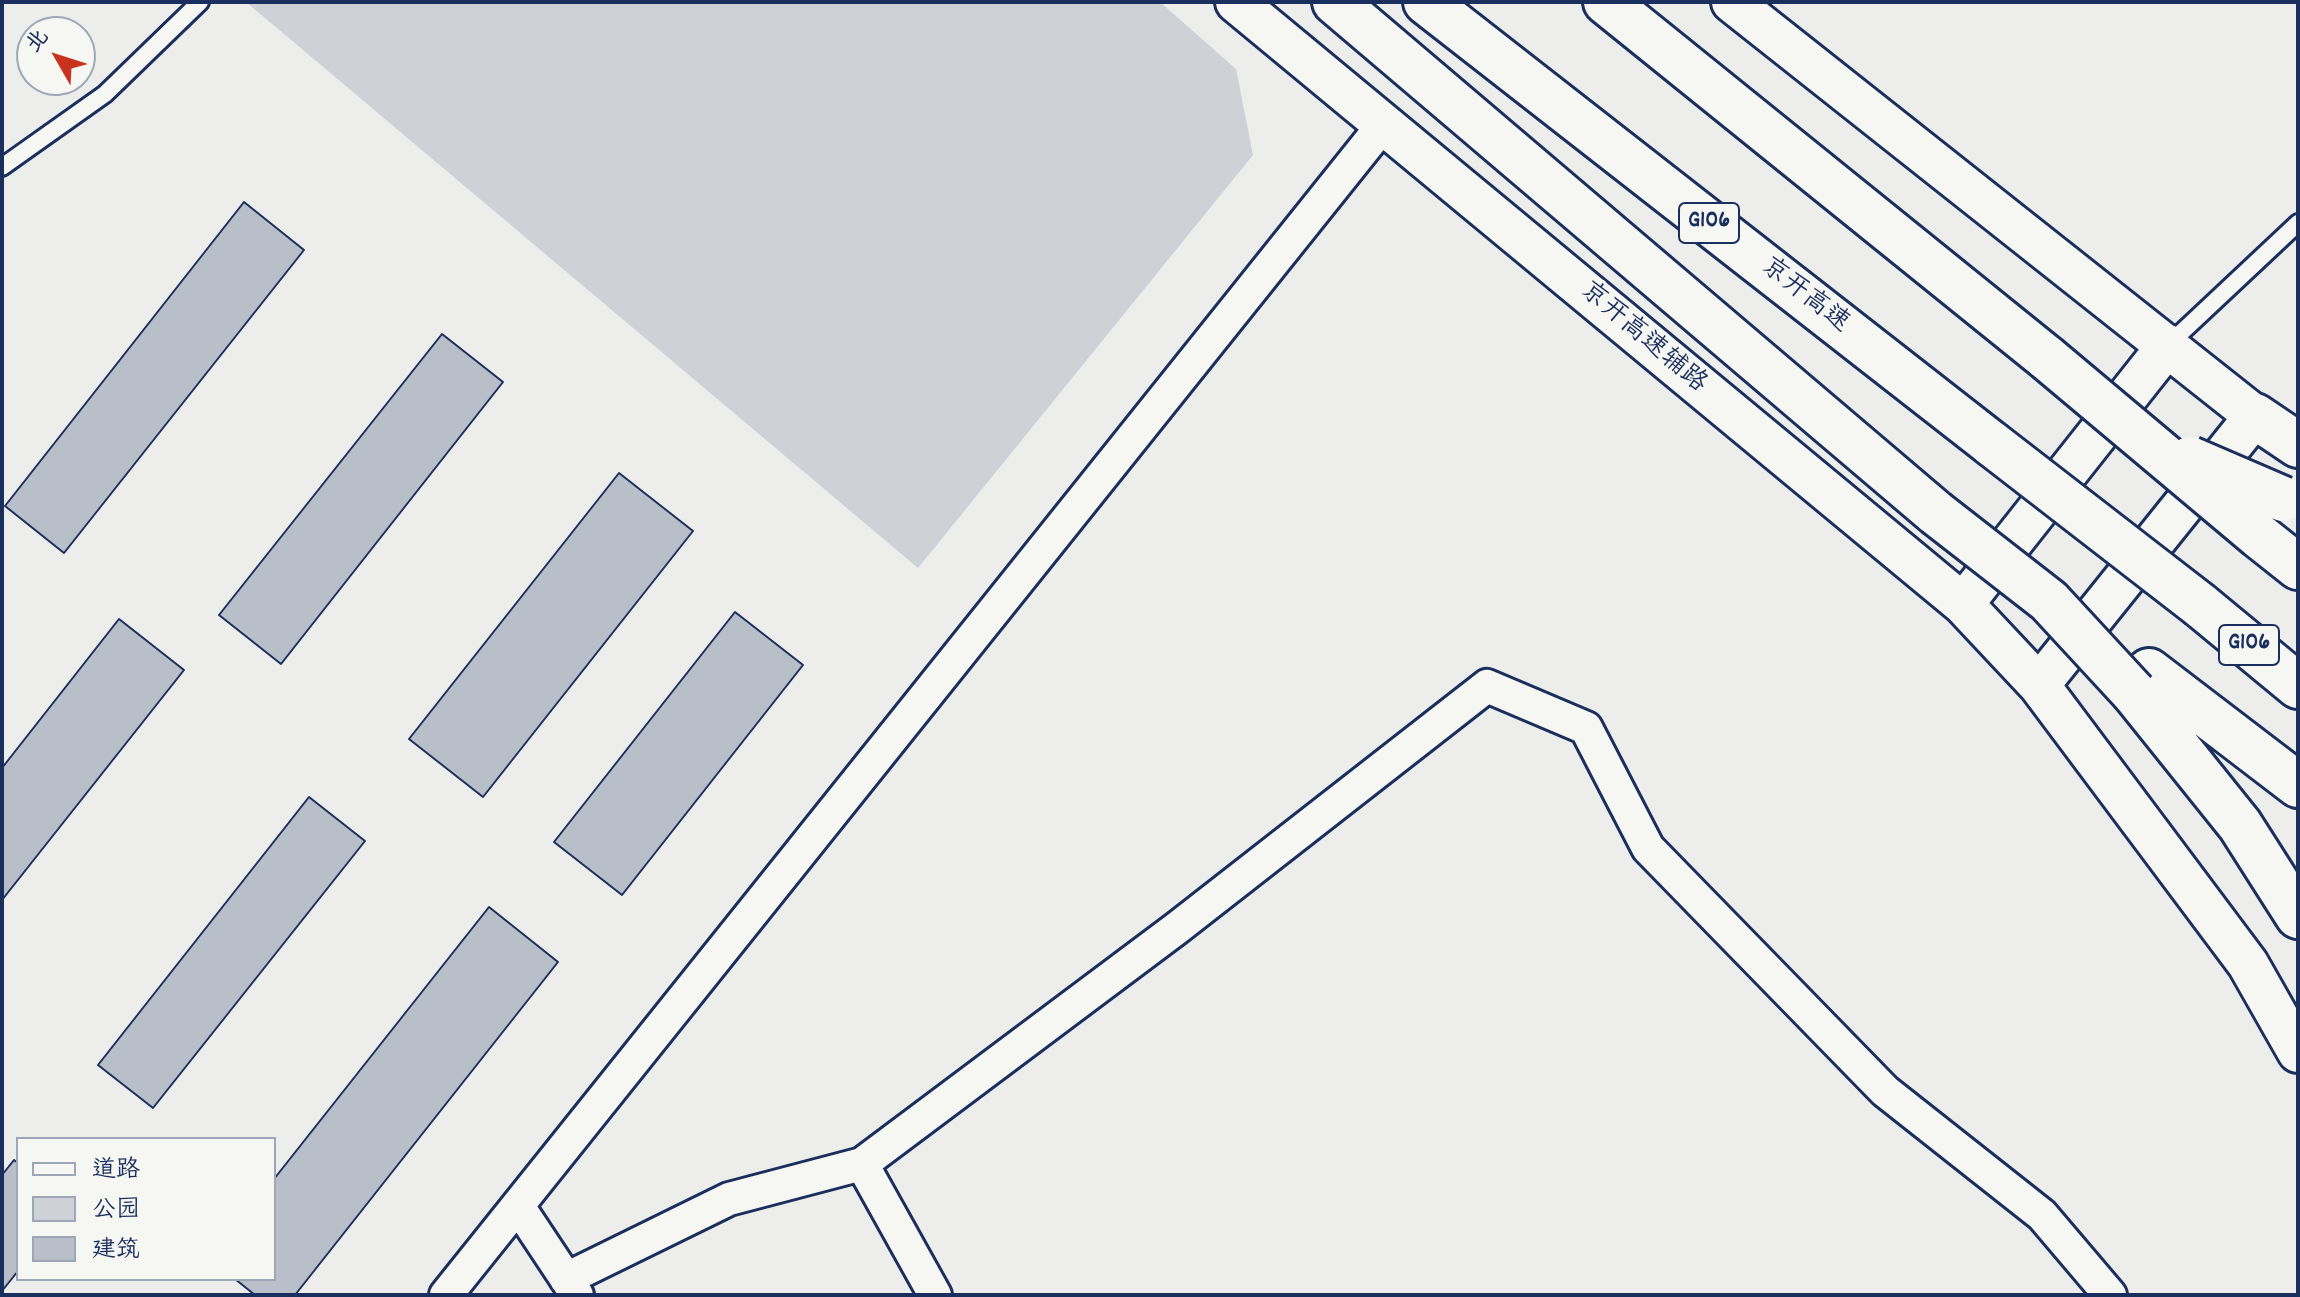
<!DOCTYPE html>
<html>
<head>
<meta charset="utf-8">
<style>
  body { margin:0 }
  #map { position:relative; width:2300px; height:1297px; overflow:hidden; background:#edeeec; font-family:Dekko,"LXGW WenKai TC",sans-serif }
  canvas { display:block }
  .frame { position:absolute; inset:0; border:4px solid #1b2f5e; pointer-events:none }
  .legend { position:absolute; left:16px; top:1137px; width:260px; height:144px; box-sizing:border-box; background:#f6f6f2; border:2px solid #9ea6b7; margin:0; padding:10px 14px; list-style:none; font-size:24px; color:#1b2f5e }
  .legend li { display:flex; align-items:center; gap:16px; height:40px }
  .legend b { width:40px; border:2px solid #9ea6b7 }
  .north { position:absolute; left:16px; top:16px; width:80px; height:80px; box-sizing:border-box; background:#f6f6f2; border:2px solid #9ea6b7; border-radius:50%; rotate:309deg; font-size:22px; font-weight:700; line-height:32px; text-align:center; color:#1b2f5e }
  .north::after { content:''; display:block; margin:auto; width:28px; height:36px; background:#c8321e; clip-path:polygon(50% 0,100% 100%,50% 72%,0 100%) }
</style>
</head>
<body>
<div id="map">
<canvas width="2300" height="1297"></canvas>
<div class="frame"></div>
<ul class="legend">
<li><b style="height:10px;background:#f6f6f2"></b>道路</li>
<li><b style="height:22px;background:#ced2d7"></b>公园</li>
<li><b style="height:22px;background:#b9bfc8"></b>建筑</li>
</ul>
<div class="north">北</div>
</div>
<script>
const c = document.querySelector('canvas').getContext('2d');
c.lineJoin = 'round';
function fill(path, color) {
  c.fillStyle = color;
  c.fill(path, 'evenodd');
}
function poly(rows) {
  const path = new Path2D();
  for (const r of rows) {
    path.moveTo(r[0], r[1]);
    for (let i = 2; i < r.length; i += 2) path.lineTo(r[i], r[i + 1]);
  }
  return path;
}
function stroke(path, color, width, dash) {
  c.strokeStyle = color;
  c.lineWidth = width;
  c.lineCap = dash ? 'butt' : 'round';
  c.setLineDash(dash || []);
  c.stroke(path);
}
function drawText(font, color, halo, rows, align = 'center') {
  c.font = font + ' Dekko,"LXGW WenKai TC",sans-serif';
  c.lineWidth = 6;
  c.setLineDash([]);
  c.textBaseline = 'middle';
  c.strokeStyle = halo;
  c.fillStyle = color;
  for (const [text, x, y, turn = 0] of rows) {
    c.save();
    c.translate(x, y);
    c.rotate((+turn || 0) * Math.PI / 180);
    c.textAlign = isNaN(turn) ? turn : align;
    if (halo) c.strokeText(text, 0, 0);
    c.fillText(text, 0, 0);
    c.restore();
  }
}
fill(poly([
  [246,2,1160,2,1236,69,1253,155,918,568]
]), '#ced2d7');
const building = poly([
  [244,202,304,250,64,553,5,506,244,202],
  [442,334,503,382,281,664,219,615,442,334],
  [619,473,693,531,483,797,409,739,619,473],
  [735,612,803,665,622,895,554,842,735,612],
  [119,619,184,670,2,900,2,768,119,619],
  [309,797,365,841,153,1108,98,1065,309,797],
  [489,907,558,962,295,1295,255,1295,235,1279,274,1279,274,1179,489,907],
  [14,1160,18,1163,18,1271,2,1291,2,1175,14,1160]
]);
fill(building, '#b9bfc8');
stroke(building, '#1b2f5e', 2);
const service = poly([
  [2,167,105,94,200,2],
  [2168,345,2298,223]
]);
const minor = poly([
  [862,1164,935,1295],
  [518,1206,577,1295],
  [566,1279,729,1199,862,1164,1177,928,1487,686,1586,728,1648,848,1885,1091,2042,1215,2110,1295],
  [446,1295,1383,125]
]);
const tertiary = poly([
  [1236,2,1963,604,2039,685,2248,964,2298,1052],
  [1732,2,2255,416,2039,685],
  [1963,604,2168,345]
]);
const secondary = poly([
  [2255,416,2298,445]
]);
const motorway = poly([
  [1335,2,1936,513],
  [1426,2,1992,444],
  [1606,2,2047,358],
  [2259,536,2298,567],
  [2200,605,2298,686],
  [2149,671,2298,785],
  [2134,693,2240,825,2298,916]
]);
stroke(service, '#1b2f5e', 22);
stroke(minor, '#1b2f5e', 38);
stroke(tertiary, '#1b2f5e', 46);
stroke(secondary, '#1b2f5e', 50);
stroke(motorway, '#1b2f5e', 50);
stroke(service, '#f6f6f2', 16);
stroke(minor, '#f6f6f2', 32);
stroke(tertiary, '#f6f6f2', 40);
stroke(secondary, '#f6f6f2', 44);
stroke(motorway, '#f6f6f2', 44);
const motorwayBridge = poly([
  [2047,358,2259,536],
  [1992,444,2200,605],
  [2190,459,2283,499],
  [1936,513,2049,601,2134,693]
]);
stroke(motorwayBridge, '#1b2f5e', 50, []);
stroke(motorwayBridge, '#f6f6f2', 44);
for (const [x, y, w] of [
  [1709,223,60],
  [2249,645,60]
]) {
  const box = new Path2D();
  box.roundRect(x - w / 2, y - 20, w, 40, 6);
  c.fillStyle = '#f6f6f2';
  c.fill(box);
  stroke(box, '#1b2f5e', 2);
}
drawText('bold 24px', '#1b2f5e', null, [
  ["G106",1709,223],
  ["G106",2249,645]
]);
drawText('26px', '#1b2f5e', '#f6f6f2', [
  ["京开高速",1804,297,38],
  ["京开高速辅路",1642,339,40]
]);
</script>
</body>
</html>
